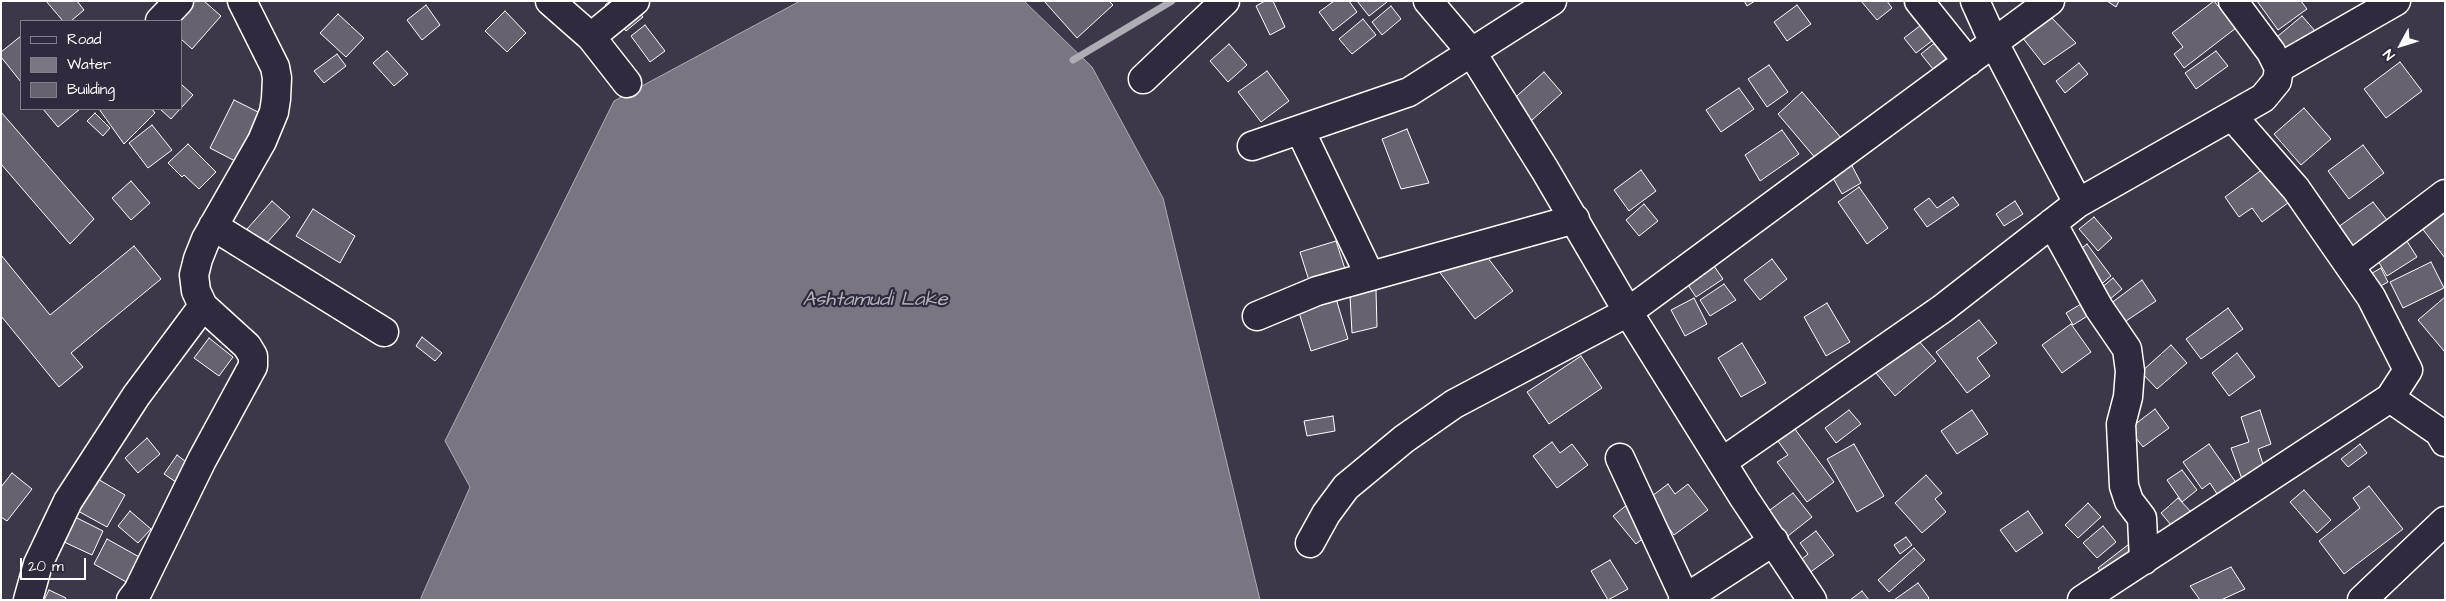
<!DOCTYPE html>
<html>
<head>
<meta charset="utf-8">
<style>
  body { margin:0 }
  #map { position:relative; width:2446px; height:601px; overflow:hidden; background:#3c3749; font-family:"Architects Daughter",sans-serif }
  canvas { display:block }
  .frame { position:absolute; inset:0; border:2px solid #fff; pointer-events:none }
  .legend { position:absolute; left:20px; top:20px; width:162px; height:90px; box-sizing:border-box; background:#2f2a3d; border:1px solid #827f8b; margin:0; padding:6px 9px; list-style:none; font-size:15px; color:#fff }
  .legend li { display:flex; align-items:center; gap:10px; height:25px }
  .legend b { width:25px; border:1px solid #827f8b }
  .north { position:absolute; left:2376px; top:20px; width:50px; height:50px; -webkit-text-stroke:4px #2f2a3d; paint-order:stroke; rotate:231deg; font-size:14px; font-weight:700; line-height:20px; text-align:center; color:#fff }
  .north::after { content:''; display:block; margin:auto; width:18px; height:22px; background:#fff; clip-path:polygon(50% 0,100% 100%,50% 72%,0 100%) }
  .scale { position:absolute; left:20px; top:558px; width:66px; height:22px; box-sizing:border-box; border:2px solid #fff; border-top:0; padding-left:6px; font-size:15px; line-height:18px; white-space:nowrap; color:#fff; -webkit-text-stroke:4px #2f2a3d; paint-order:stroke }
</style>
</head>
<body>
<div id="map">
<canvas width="2446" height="601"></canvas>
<div class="frame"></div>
<ul class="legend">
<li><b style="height:6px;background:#2f2a3d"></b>Road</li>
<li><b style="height:14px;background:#797682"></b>Water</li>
<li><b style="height:14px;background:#666270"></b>Building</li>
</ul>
<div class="north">N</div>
<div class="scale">20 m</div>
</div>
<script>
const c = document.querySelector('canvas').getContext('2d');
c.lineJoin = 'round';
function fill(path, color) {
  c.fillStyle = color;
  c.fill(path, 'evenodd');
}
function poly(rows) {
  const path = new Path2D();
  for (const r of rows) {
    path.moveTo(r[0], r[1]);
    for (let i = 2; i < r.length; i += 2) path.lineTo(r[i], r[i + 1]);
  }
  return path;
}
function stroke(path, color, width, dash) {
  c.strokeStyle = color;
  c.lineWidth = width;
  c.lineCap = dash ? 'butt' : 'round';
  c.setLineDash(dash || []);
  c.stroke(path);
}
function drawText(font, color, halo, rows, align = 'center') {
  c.font = font + ' "Architects Daughter",sans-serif';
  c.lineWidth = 4.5;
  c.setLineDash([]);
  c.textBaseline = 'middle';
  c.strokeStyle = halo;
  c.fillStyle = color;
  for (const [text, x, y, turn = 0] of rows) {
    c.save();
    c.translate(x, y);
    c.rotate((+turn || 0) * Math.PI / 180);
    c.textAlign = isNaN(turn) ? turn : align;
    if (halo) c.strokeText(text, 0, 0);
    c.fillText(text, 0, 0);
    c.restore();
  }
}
const water = poly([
  [800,1,1024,1,1092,67,1163,198,1260,600,420,600,470,487,445,441,614,101,800,1]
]);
fill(water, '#797682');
stroke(water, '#afadb4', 1);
stroke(poly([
  [1073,60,1172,1]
]), '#afadb4', 7);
const building = poly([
  [46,1,77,1,84,10,71,21,63,21,46,1],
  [191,1,204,1,221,16,192,49,181,39,181,21,173,21,191,1],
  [610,1,631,1,643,17,626,31,605,5,610,1],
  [1044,1,1109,1,1113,5,1077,38,1044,1],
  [1265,1,1273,1,1285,27,1270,35,1256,6,1265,1],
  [1334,1,1349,1,1357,12,1333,31,1319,12,1334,1],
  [1357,1,1387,1,1387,2,1369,16,1357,1],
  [1744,1,1755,1,1747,6,1744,1],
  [1861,1,1887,1,1892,8,1877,20,1861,1],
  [2107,1,2119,1,2116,7,2107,1],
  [2214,1,2236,28,2184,68,2174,54,2183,47,2172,33,2214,1],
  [2257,1,2301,1,2307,9,2278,30,2257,1],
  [426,5,440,25,422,40,407,20,426,5],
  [1797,5,1811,24,1787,41,1774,22,1797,5],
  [1391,6,1401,19,1382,35,1372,22,1391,6],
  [505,11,526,33,507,52,485,31,505,11],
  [338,14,364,38,346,57,320,33,338,14],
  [2049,15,2076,43,2044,65,2022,37,2049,15],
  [2302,16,2316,32,2287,58,2272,41,2302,16],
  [1363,19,1376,35,1352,54,1339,39,1363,19],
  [1925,22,1937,37,1916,53,1904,38,1925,22],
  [645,25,665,51,650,62,631,36,645,25],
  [21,36,21,82,1,57,1,52,21,36],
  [1942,37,1954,52,1933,69,1921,54,1942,37],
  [1229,44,1247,65,1228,82,1210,61,1229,44],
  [387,51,408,74,394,86,373,63,387,51],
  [2216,51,2228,66,2196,89,2185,73,2216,51],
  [337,54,346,66,324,83,314,71,337,54],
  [2400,62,2422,91,2386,118,2364,89,2400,62],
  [2079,63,2088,74,2065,93,2056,81,2079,63],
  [1769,65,1788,92,1767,107,1748,79,1769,65],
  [1267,71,1289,101,1261,122,1238,92,1267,71],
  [1544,72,1562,93,1521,130,1502,109,1544,72],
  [181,84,193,95,181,108,181,84],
  [1739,88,1754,109,1721,132,1706,110,1739,88],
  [1802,92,1842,139,1817,160,1778,114,1802,92],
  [234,100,260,113,235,161,210,148,234,100],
  [2304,108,2331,139,2301,165,2274,134,2304,108],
  [43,109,80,109,58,127,43,109],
  [99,109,152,109,155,113,124,144,99,109],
  [160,109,180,109,171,119,160,109],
  [1,112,94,219,70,244,1,164,1,112],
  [95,113,110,128,103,136,87,121,95,113],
  [152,125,172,150,148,168,129,143,152,125],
  [1407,129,1429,183,1401,189,1382,139,1407,129],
  [1782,130,1799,154,1760,181,1745,155,1782,130],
  [188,144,216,172,199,189,184,175,182,177,168,163,188,144],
  [2363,145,2384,173,2349,199,2328,171,2363,145],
  [1849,160,1861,183,1842,194,1829,171,1849,160],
  [2271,163,2296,197,2262,222,2252,208,2239,217,2225,197,2271,163],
  [1641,170,1656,191,1629,211,1614,190,1641,170],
  [131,181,150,203,131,220,112,198,131,181],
  [1859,187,1888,228,1867,244,1838,202,1859,187],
  [1953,197,1959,205,1927,227,1914,209,1929,198,1937,208,1953,197],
  [272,201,290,217,265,245,247,229,272,201],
  [2015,201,2023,214,2004,226,1996,214,2015,201],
  [2373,202,2390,224,2351,253,2334,230,2373,202],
  [1644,204,1658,221,1639,236,1626,220,1644,204],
  [313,209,355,236,340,263,296,236,313,209],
  [2445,209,2445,258,2421,227,2445,209],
  [2094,217,2112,238,2098,251,2079,229,2094,217],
  [2403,235,2417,257,2387,276,2374,254,2403,235],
  [1472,237,1513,291,1475,319,1435,266,1472,237],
  [1336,241,1347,275,1311,287,1300,252,1336,241],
  [2087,244,2111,276,2098,287,2073,255,2087,244],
  [134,246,161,279,71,353,83,367,59,387,1,316,1,255,50,315,134,246],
  [1701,247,1723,279,1696,297,1674,264,1701,247],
  [1772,259,1787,279,1760,300,1744,280,1772,259],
  [2431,262,2444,288,2403,308,2390,282,2431,262],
  [2381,268,2388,282,2375,289,2367,276,2381,268],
  [2113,278,2122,289,2103,305,2094,294,2113,278],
  [2142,280,2156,301,2123,323,2110,304,2142,280],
  [1724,284,1736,300,1710,316,1700,300,1724,284],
  [1376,290,1377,327,1352,333,1350,296,1376,290],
  [1335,295,1348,339,1311,351,1297,306,1335,295],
  [2445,297,2445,350,2444,351,2418,320,2445,297],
  [1694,298,1707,324,1685,336,1671,310,1694,298],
  [1827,303,1850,342,1826,356,1804,317,1827,303],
  [2081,304,2089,315,2073,325,2066,313,2081,304],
  [2228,308,2243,329,2201,359,2186,339,2228,308],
  [1979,320,1997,343,1977,358,1990,376,1967,393,1936,352,1979,320],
  [2071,324,2091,352,2062,373,2042,345,2071,324],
  [1911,332,1936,361,1895,396,1871,367,1911,332],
  [422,337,442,353,435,361,416,346,422,337],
  [209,338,233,357,219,376,194,358,209,338],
  [1742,343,1766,383,1741,397,1718,358,1742,343],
  [2171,345,2187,363,2157,389,2141,372,2171,345],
  [2237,353,2255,377,2229,396,2212,373,2237,353],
  [1581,356,1602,388,1549,424,1527,392,1581,356],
  [2155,409,2169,428,2143,447,2129,429,2155,409],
  [1849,410,1861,424,1836,443,1825,428,1849,410],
  [1972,410,1988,434,1957,454,1941,431,1972,410],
  [2260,410,2271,444,2258,449,2266,473,2243,482,2231,448,2249,442,2241,417,2260,410],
  [1333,416,1335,431,1307,436,1304,421,1333,416],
  [1792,425,1834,482,1807,502,1777,462,1788,455,1775,437,1792,425],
  [147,438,160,454,138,473,125,458,147,438],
  [1552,442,1560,453,1572,444,1588,465,1557,488,1533,456,1552,442],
  [1854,444,1884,496,1857,512,1827,459,1854,444],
  [2209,444,2237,484,2219,497,2210,483,2202,489,2183,462,2209,444],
  [2360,444,2367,453,2348,467,2341,459,2360,444],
  [177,455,189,464,176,482,164,474,177,455],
  [2182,470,2197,490,2182,502,2167,480,2182,470],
  [12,473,32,489,7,521,1,517,1,487,12,473],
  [1926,475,1942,493,1935,499,1946,512,1922,533,1895,503,1926,475],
  [96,478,125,495,107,527,78,511,96,478],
  [1668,484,1675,494,1688,484,1708,510,1674,535,1648,499,1668,484],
  [2369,486,2403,529,2344,574,2319,541,2360,508,2353,498,2369,486],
  [2304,490,2331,520,2317,533,2290,502,2304,490],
  [1793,493,1812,517,1779,543,1759,518,1793,493],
  [2178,498,2194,515,2176,531,2161,513,2178,498],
  [2088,503,2101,517,2078,538,2065,525,2088,503],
  [1628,504,1651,532,1636,544,1613,516,1628,504],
  [130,511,151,529,138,543,118,526,130,511],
  [2028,511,2043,533,2016,552,2000,530,2028,511],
  [73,516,103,531,92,555,62,541,73,516],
  [2103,526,2116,542,2097,558,2083,543,2103,526],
  [1816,531,1834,555,1805,576,1796,564,1808,554,1800,543,1816,531],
  [1906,537,1912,545,1900,554,1894,545,1906,537],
  [107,539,141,558,128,583,94,564,107,539],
  [2133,541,2146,558,2111,585,2098,568,2133,541],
  [1914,548,1925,560,1889,592,1878,580,1914,548],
  [1610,560,1628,589,1608,600,1591,571,1610,560],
  [2231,567,2245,589,2221,600,2200,600,2190,586,2231,567],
  [1918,583,1929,598,1927,600,1894,600,1918,583],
  [49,590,66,598,65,600,44,600,49,590],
  [1862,591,1869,600,1850,600,1862,591]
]);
fill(building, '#666270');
stroke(building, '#fff', 1);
const minor = poly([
  [550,1,591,37,627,83],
  [1428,1,1472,53,1545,170,1628,312,1744,498,1812,600],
  [1919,1,1968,62],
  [1975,1,1994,43,2078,203],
  [160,21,179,1],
  [591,37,635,1],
  [2279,68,2396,1],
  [1143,79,1225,1],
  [2233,117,2296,189,2371,297,2408,370,2390,398,2439,432,2445,442],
  [1300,130,1370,276],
  [1252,146,1409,92,1552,1],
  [2052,223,2099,308,2127,349,2130,371,2128,397,2121,424,2124,486,2129,501,2142,518,2144,560],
  [213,226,384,332],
  [2350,266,2445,194],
  [1257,316,1317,291,1575,219],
  [1620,458,1685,598],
  [1722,462,1942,309,2078,203,2263,98,2277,81,2279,68,2271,52,2233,1],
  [1310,543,1326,514,1346,487,1404,439,1454,404,1628,312,2050,1],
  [28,600,38,564,68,501,136,396,203,306],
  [131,600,138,591,202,460,253,366,253,356,247,346,203,306,196,291,194,275,198,259,206,239,262,141,274,112,276,99,277,78,275,67,242,1],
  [1683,600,1774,541],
  [2082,600,2390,398],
  [2362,600,2445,521]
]);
stroke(minor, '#fff', 31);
stroke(minor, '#2f2a3d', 28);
drawText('italic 20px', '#b5b4ba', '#2f2a3d', [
  ["Ashtamudi Lake",875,301]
]);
</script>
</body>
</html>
